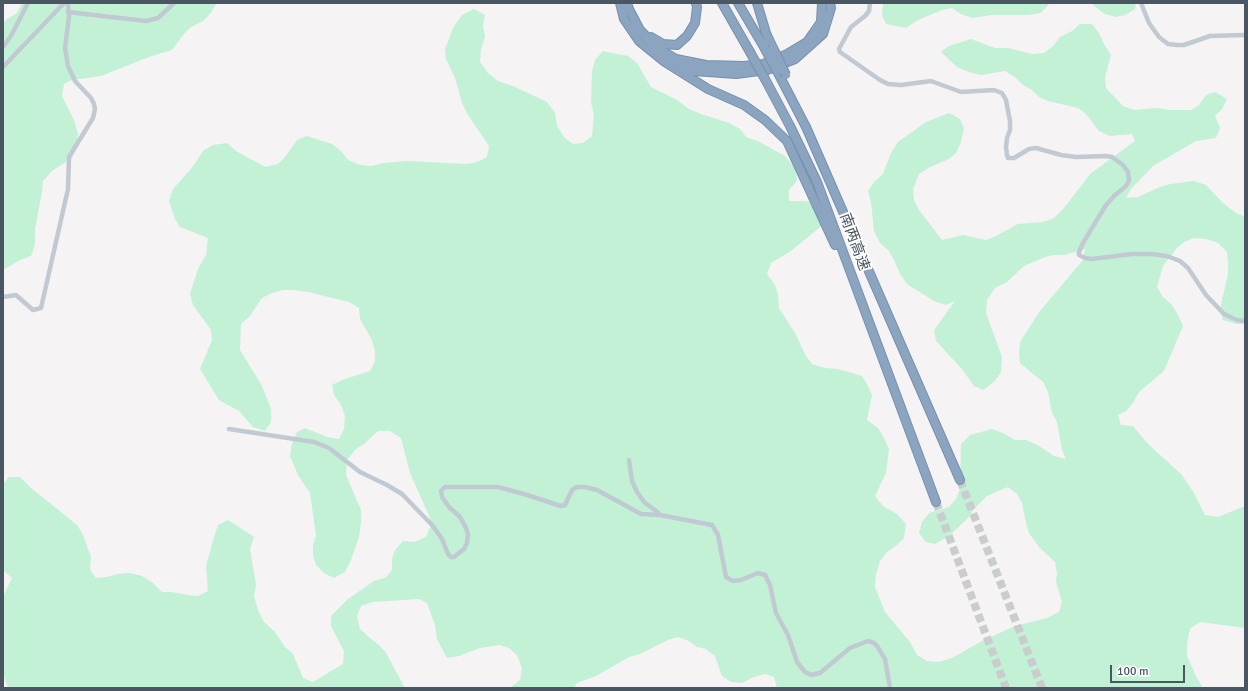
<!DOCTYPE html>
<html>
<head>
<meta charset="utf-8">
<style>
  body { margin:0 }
  #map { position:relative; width:1248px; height:691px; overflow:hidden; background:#f5f3f3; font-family:Signika,sans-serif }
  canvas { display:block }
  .frame { position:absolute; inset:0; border:4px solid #4a5661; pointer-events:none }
  .scale { position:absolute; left:1110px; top:665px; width:75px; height:18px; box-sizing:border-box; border:2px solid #4a5661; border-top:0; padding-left:5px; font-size:12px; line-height:14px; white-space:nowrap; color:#4a5661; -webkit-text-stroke:3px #fff; paint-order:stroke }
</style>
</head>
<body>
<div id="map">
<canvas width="1248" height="691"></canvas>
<div class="frame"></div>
<div class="scale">100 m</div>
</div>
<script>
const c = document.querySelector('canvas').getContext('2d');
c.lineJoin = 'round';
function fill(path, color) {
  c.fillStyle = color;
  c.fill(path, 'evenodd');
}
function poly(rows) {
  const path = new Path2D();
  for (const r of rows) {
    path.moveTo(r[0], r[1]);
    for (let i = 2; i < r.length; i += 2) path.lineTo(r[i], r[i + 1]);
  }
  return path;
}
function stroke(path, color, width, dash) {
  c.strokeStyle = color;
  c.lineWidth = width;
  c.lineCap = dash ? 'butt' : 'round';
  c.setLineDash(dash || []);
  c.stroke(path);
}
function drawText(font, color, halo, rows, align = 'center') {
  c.font = font + ' Signika,"Noto Sans SC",sans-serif';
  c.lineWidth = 4;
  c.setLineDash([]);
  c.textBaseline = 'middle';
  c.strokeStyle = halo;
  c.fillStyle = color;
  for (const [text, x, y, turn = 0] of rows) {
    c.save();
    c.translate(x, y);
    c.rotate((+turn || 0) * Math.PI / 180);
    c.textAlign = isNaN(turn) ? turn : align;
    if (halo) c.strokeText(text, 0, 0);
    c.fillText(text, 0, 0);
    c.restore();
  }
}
fill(poly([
  [22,3,217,3,210,14,203,21,191,27,184,34,172,50,149,57,101,76,72,80,64,84,62,96,74,120,78,134,77,145,72,158,52,171,43,181,42,192,35,229,35,245,31,256,20,260,3,270,3,24,7,19,17,13],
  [883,3,1050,3,1041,13,1028,15,992,15,972,18,961,14,952,8,942,10,918,20,906,28,886,24,882,15],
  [1091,3,1136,3,1135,9,1125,15,1115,17,1103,13],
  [474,9,485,15,483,26,485,37,481,49,480,62,488,73,498,81,513,86,547,102,555,113,557,126,564,137,573,144,583,143,592,136,594,114,591,103,592,71,595,60,603,51,628,56,637,63,651,87,677,100,689,109,701,114,729,123,740,129,746,137,758,141,785,156,795,168,797,181,789,190,789,201,801,201,812,202,825,223,791,251,771,263,767,274,775,285,778,294,779,308,795,333,806,356,812,364,825,368,838,369,862,376,867,384,872,395,867,420,878,428,884,438,889,449,886,473,875,496,883,506,897,514,906,524,904,538,897,545,887,552,880,561,876,574,875,587,885,612,910,642,917,655,927,661,939,662,952,658,982,641,1015,626,1047,618,1059,612,1062,602,1056,582,1057,573,1055,562,1039,547,1029,533,1026,523,1022,503,1017,494,1008,487,987,496,975,508,968,518,949,536,935,544,926,542,919,533,922,522,929,513,949,507,956,499,960,489,961,444,970,435,992,429,1003,433,1015,440,1026,440,1039,446,1054,456,1066,459,1062,450,1057,422,1052,413,1048,392,1043,382,1020,363,1019,353,1020,342,1027,331,1040,311,1083,260,1085,249,1065,255,1054,255,1045,257,1024,266,1007,282,995,288,987,300,986,313,1002,357,1001,372,994,382,983,390,974,386,962,369,936,341,934,330,955,301,946,305,934,301,907,284,900,274,894,260,888,250,880,243,874,231,871,202,868,191,874,182,883,174,891,153,898,142,926,122,949,113,960,119,964,128,961,142,956,153,949,159,930,167,919,174,913,189,914,200,919,210,942,240,963,235,986,240,998,235,1018,224,1043,222,1054,218,1064,208,1090,174,1135,141,1132,134,1110,136,1099,131,1086,114,1078,108,1048,101,1039,97,1032,90,1023,85,1016,78,1005,71,981,75,969,72,957,67,941,52,949,46,971,39,995,48,1008,48,1032,54,1044,53,1053,46,1060,37,1072,31,1080,24,1092,24,1099,33,1104,44,1111,55,1105,77,1106,88,1123,106,1134,110,1157,108,1170,110,1191,110,1199,105,1206,95,1215,92,1227,99,1222,109,1215,116,1220,128,1216,138,1196,141,1153,166,1131,189,1126,198,1138,197,1160,187,1170,184,1194,181,1206,185,1224,204,1236,213,1245,217,1245,324,1236,324,1223,320,1220,309,1228,274,1228,263,1227,252,1218,243,1206,239,1194,238,1184,242,1177,248,1163,266,1157,287,1163,297,1172,305,1178,315,1183,326,1164,371,1139,392,1133,403,1126,411,1118,415,1121,425,1133,426,1148,444,1181,474,1194,493,1205,515,1218,517,1245,506,1245,628,1200,622,1190,629,1187,643,1187,656,1197,678,1203,688,777,688,774,677,765,674,754,677,742,683,731,682,722,676,715,656,706,649,697,647,689,641,678,637,668,640,640,654,629,657,596,676,577,683,574,688,510,688,520,680,522,668,517,655,509,648,500,645,480,648,459,656,447,658,437,639,435,625,427,603,419,599,373,602,361,606,357,616,360,629,370,638,379,645,386,653,405,688,8,688,3,673,3,597,12,578,3,570,3,484,9,477,20,477,30,487,77,525,82,533,86,543,91,557,90,570,96,578,107,577,117,574,130,573,142,576,153,583,162,592,172,592,187,595,198,596,208,591,206,566,214,537,218,525,228,520,254,537,250,549,256,585,254,596,258,610,264,622,275,632,285,647,293,654,303,678,313,682,343,664,344,651,331,626,331,616,348,599,374,581,385,578,392,570,392,559,395,550,403,541,414,542,426,537,430,527,430,518,410,473,401,438,390,431,378,431,364,444,356,449,347,460,346,475,361,510,361,523,359,537,351,560,345,572,334,578,324,573,316,565,313,555,313,545,316,536,310,493,298,475,290,456,292,443,297,432,305,428,327,437,339,439,344,429,345,416,341,405,334,395,332,385,342,380,370,371,375,361,375,351,372,340,360,319,359,308,349,302,308,292,293,290,283,290,272,293,262,298,249,317,241,324,240,350,261,384,266,396,271,409,271,422,265,431,253,427,239,411,219,400,200,369,212,340,211,330,193,305,190,294,198,269,206,255,208,238,180,227,175,219,169,201,173,189,191,169,204,150,213,145,227,143,236,151,265,167,278,164,285,157,297,140,307,136,332,144,341,151,348,160,360,165,372,166,383,163,407,161,467,164,477,162,487,157,489,146,468,115,462,103,455,78,446,59,445,49,454,26,462,15]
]), '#c3f1d5');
stroke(poly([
  [960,480,1042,688],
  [936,502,1006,688]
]), '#caccce', 8, [8, 4]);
const motorway = poly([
  [620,3,624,19,639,41,665,62,694,71,736,74,767,70,795,59,823,34,831,8,830,3],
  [627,3,629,9,640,30,659,49,676,59,706,65,744,66,763,64,787,54,807,42,821,22,822,3],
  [722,3,750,52],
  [738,3,764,47],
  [757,3,766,33,773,48],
  [651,37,663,44,677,45,687,36,695,23,697,7,696,3],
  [665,62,708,89,744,105,765,120,787,141,835,245],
  [777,71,806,127,960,480],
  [765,79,790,126,817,182,936,502]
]);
stroke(motorway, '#7690ad', 10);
stroke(poly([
  [870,3,869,11,865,16,851,27,839,49,840,52,880,80,888,84,901,85,931,81,961,92,994,90,1002,93,1006,100,1010,121,1010,130,1007,138,1006,147,1007,155,1008,158,1014,158,1029,149,1036,148,1061,155,1076,157,1106,156,1112,157,1123,165,1128,172,1129,179,1128,183,1125,187,1115,195,1106,205,1083,243,1079,252,1079,255,1085,258,1092,259,1132,254,1152,254,1167,256,1180,261,1188,268,1206,295,1224,314,1237,320,1245,321],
  [1141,3,1149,23,1159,37,1168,44,1177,45,1184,45,1210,36,1245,35],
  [68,12,146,21,158,18,174,3],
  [3,47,11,36,28,3],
  [3,67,64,3],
  [3,297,16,295,33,310,41,308,68,189,69,157,93,118,95,109,94,104,91,98,75,81,68,66,65,48,69,17,68,3],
  [229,429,314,442,329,448,360,472,387,485,402,494,433,526,442,539,448,554,451,557,454,557,464,549,467,543,468,534,466,528,460,517,449,507,442,497,441,491,445,487,498,487,524,494,561,506,565,505,572,490,577,487,585,487,597,490,641,514,660,515,712,525,718,535,726,577,733,581,741,580,758,573,765,575,770,585,776,613,788,635,797,662,805,672,811,675,820,673,850,648,868,641,874,643,877,646,885,659,890,688],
  [629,460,632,481,637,492,644,502,656,511,660,515]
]), '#c1cad2', 4.5);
stroke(motorway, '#8ba5c1', 8);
const motorwayBridge = poly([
  [764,47,777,71],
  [773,48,786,75],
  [750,52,765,79]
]);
stroke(motorwayBridge, '#7690ad', 10, []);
stroke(motorwayBridge, '#8ba5c1', 8);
drawText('15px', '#4a5661', '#fff', [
  ["南两高速",854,242,70]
]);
</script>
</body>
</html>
